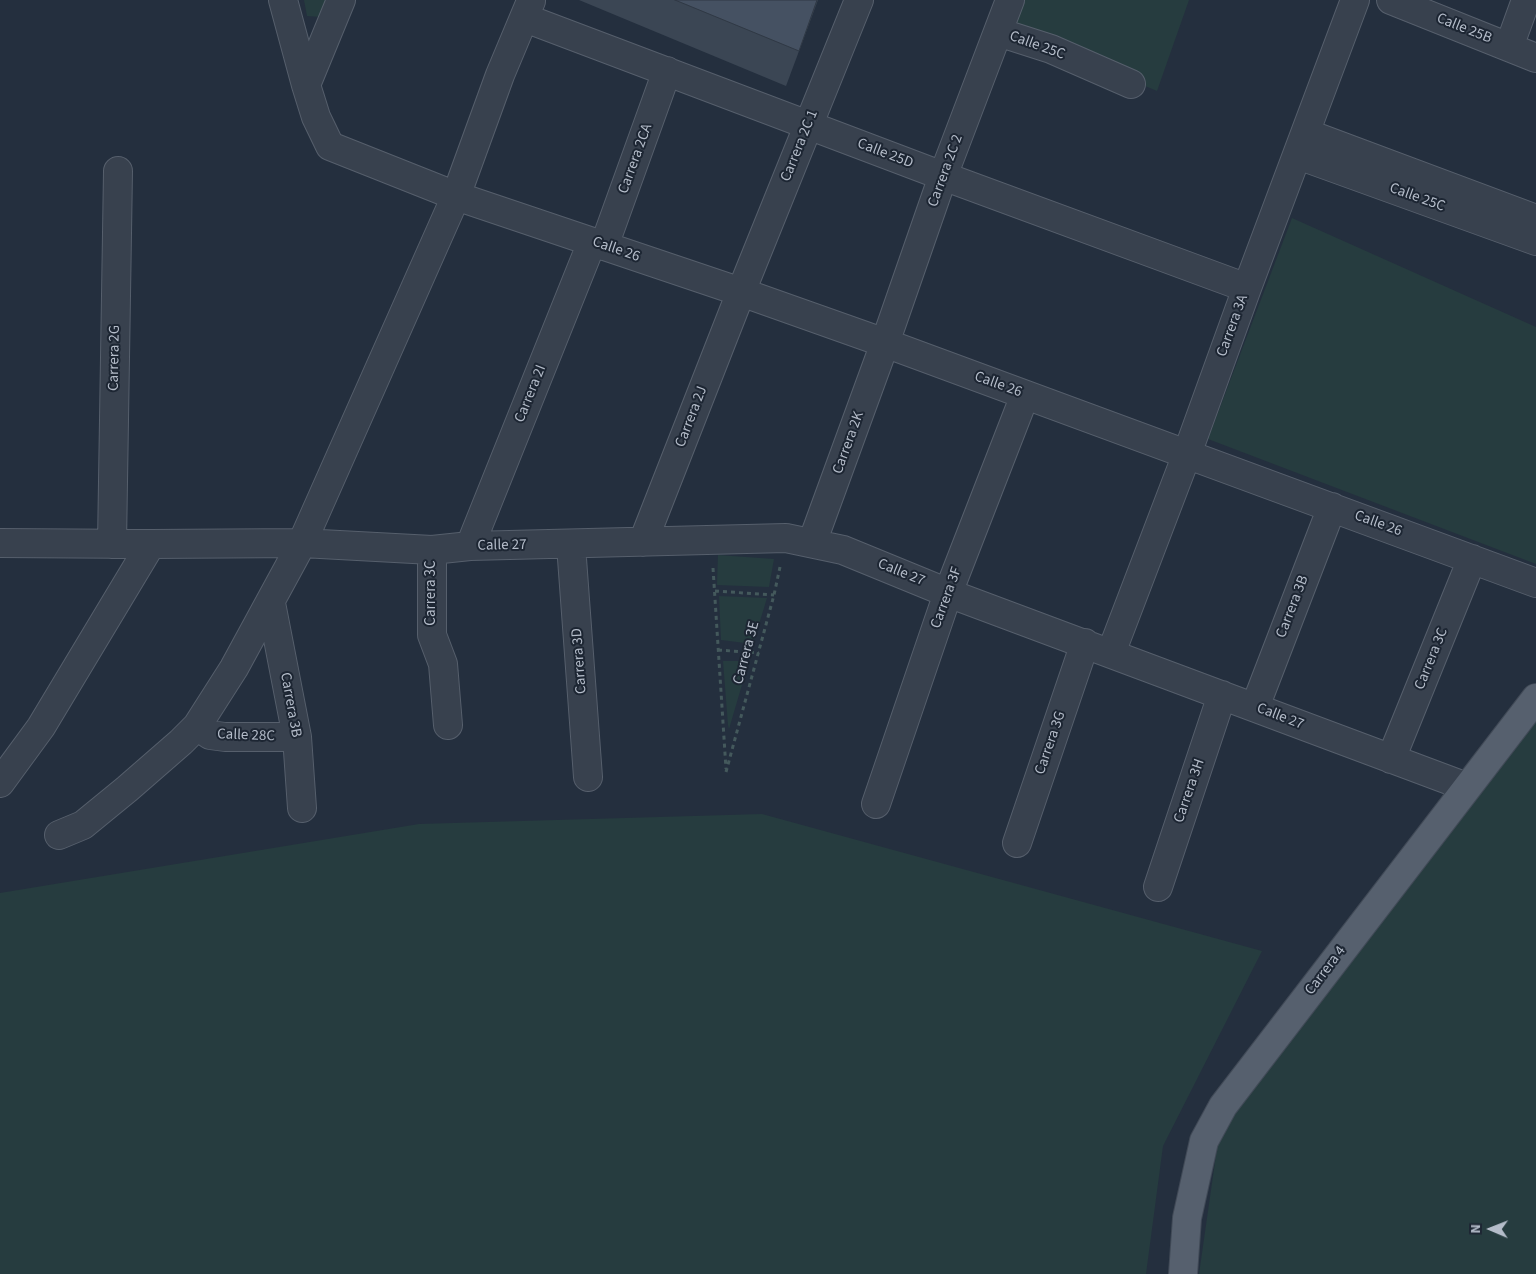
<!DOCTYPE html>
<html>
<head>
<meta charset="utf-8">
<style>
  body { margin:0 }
  #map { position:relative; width:1536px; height:1274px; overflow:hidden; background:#242f3e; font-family:"Source Sans 3",sans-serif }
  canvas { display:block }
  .north { position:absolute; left:1466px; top:1204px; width:50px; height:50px; -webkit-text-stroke:4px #1d2633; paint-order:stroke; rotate:271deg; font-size:14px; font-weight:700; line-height:20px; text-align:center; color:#b4bcc9 }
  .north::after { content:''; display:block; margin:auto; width:18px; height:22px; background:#b4bcc9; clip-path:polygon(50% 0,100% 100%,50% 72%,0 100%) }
</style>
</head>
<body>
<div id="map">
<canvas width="1536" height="1274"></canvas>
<div class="north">N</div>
</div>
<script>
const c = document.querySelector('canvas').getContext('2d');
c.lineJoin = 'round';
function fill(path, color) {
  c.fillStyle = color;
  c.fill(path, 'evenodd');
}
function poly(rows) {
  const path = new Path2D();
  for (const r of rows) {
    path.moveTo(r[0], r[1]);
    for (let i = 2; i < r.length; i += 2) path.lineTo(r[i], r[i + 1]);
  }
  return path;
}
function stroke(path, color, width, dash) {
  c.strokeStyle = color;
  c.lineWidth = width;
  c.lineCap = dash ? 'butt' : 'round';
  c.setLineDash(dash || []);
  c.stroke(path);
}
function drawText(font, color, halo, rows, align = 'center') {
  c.font = font + ' "Source Sans 3",sans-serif';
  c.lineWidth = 4;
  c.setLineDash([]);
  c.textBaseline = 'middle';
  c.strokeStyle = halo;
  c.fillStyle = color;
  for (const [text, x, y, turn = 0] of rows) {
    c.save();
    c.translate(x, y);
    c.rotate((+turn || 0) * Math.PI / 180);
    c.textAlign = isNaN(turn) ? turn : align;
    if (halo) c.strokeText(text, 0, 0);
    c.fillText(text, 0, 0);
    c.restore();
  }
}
fill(poly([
  [304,0,329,0,322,17,307,16],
  [1016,0,1189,0,1157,91,1006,27],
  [1292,218,1536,327,1536,564,1208,439],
  [718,555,774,559,769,587,717,585],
  [719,596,767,598,753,644,721,640],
  [723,661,749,661,729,729,728,725],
  [1536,703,1536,1274,1199,1274,1223,1106],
  [762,814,1262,951,1163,1146,1146,1274,0,1274,0,893,419,824]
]), '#263c3f');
const minor = poly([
  [283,0,306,85,316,117,330,146,456,196,500,75,531,1],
  [1391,0,1536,58],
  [525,18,943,176,1247,288],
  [998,32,1051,49,1131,84],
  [1509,47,1526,0],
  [306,85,341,0],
  [1306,133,1536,219],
  [1298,155,1536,241],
  [604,246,667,71],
  [643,542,741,292,859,0],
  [0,543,151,544,302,543,432,550,470,546,786,538,843,550,948,593,1467,787],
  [812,543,885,343,943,176,1010,0],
  [112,544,118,171],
  [571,545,588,777],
  [470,546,592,242],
  [432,550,432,635,443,664,448,725],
  [271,603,297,737,302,808],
  [1111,653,1187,454,1247,288,1355,0],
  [1255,707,1332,507],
  [197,726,210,735,225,737,297,737],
  [1391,759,1472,559],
  [0,783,41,727,151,544],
  [876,804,948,593,1025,395],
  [59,835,83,825,127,789,181,742,197,726,234,668,302,543,456,196,741,292,885,343,1536,583],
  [1017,843,1085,643],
  [1158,887,1222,695]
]);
const major = poly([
  [1183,1274,1187,1218,1204,1141,1223,1106,1536,698]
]);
stroke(minor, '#565f6c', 30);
stroke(major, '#414a57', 30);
stroke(poly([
  [713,568,726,769],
  [715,591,774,595],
  [718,650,759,653],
  [726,772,774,595,780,567]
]), '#44595c', 3, [4, 4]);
stroke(minor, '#38414e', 28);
stroke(major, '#56606e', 28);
fill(poly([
  [579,0,818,0,786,86]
]), '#3b4654');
const building = poly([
  [675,0,817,0,799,51,675,0]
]);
fill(building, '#455162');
stroke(building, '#303945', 1);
drawText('15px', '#b4bcc9', '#1d2633', [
  ["Calle 25B",1464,29,22],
  ["Calle 25C",1037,46,20],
  ["Carrera 2C 1",800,146,-68],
  ["Calle 25D",885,154,21],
  ["Carrera 2CA",636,159,-70],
  ["Carrera 2C 2",946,171,-70],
  ["Calle 25C",1417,198,20],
  ["Calle 26",616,250,19],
  ["Carrera 3A",1233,326,-70],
  ["Carrera 2G",115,358,-89],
  ["Calle 26",998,385,20],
  ["Carrera 2I",531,394,-68],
  ["Carrera 2J",692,417,-69],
  ["Carrera 2K",849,443,-70],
  ["Calle 26",1378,524,20],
  ["Calle 27",502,546,-1],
  ["Calle 27",901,573,22],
  ["Carrera 3C",432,593,-90],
  ["Carrera 3F",947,598,-70],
  ["Carrera 3B",1293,607,-69],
  ["Carrera 3E",747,653,-75],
  ["Carrera 3C",1432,659,-68],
  ["Carrera 3D",580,661,-94],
  ["Carrera 3B",290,705,80],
  ["Calle 27",1280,717,21],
  ["Calle 28C",246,736,2],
  ["Carrera 3G",1051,743,-71],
  ["Carrera 3H",1190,791,-71],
  ["Carrera 4",1326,971,-53]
]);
</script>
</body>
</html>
